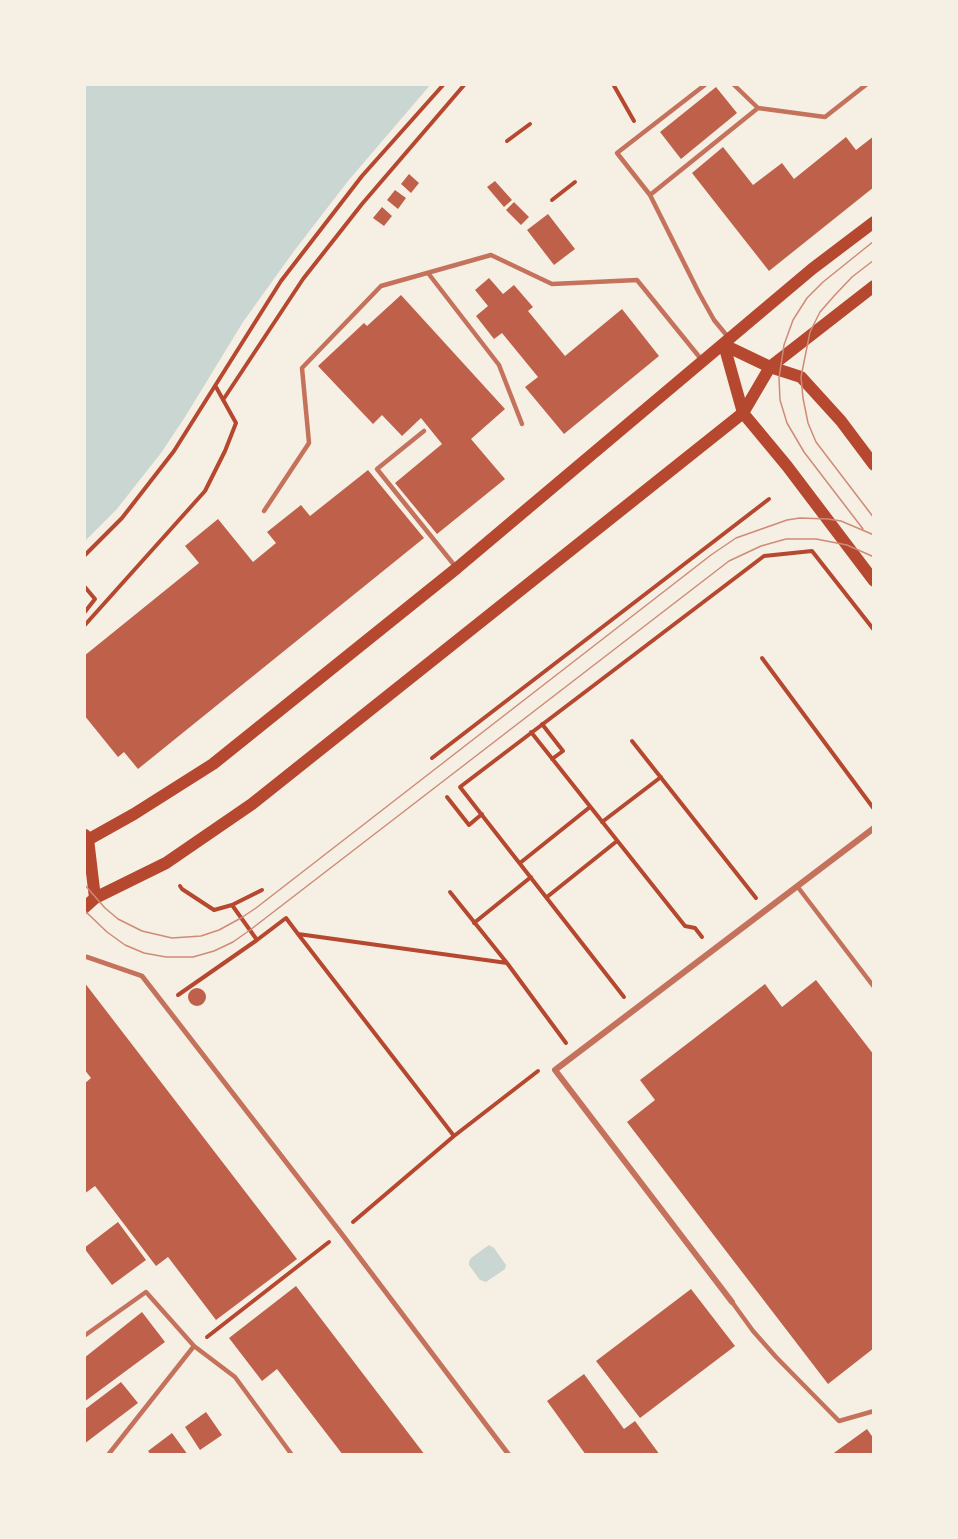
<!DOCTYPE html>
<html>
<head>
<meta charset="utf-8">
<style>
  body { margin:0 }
  #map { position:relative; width:958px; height:1539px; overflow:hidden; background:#f6efe4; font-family:"Source Serif 4",serif }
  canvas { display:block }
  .frame { position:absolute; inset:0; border:86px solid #f6efe4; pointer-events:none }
</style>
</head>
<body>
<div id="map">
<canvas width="958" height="1539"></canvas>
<div class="frame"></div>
</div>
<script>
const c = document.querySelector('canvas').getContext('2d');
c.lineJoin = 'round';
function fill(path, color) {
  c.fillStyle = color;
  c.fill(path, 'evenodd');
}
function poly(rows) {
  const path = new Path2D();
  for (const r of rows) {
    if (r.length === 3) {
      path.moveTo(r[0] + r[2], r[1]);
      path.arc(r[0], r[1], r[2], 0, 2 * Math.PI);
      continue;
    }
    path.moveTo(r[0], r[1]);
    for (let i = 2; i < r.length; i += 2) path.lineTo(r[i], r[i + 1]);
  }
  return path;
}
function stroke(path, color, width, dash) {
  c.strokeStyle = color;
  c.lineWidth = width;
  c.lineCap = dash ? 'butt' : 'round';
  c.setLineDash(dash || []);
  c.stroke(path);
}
fill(poly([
  [84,84,431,84,348,181,294,251,243,322,185,417,161,453,116,510,84,542],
  [489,1245,494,1248,506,1265,505,1269,486,1282,480,1280,469,1265,469,1262,471,1258]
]), '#c9d6d2');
fill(poly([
  [716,87,737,113,681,159,660,132],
  [874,136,874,187,769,271,692,173,723,147,753,185,782,163,794,179,846,137,856,150],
  [409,174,419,183,411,193,401,184],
  [495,181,512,200,504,207,487,187],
  [395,190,406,198,398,209,387,200],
  [514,202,529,217,521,225,506,210],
  [382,207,392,216,384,226,373,218],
  [548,214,575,249,554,265,527,230],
  [489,278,503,294,514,285,533,307,528,311,565,356,622,309,659,356,564,434,525,387,538,377,502,333,494,339,476,316,488,306,475,290],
  [401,295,505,409,471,439,505,479,437,534,395,483,442,444,421,418,402,436,382,415,373,424,318,366,364,323,367,326],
  [368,470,424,538,138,769,124,752,118,757,84,715,84,656,199,563,185,546,218,519,253,562,276,543,267,532,301,505,310,516],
  [816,980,874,1055,874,1348,828,1384,627,1122,655,1100,640,1080,765,984,782,1007],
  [84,982,297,1259,216,1320,168,1257,156,1266,95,1186,84,1194,84,1084,91,1078,84,1069],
  [197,997,9],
  [118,1222,146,1260,112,1285,84,1248],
  [296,1286,425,1455,343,1455,277,1369,262,1381,229,1338],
  [691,1289,735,1346,640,1418,596,1361],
  [142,1312,165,1342,84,1402,84,1358],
  [584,1374,624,1429,635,1421,660,1455,586,1455,547,1401],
  [121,1382,138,1403,84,1444,84,1410],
  [206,1412,222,1435,200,1450,185,1427],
  [867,1429,874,1439,874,1455,831,1455],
  [172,1433,188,1455,151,1455,148,1451]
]), '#bf614a');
stroke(poly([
  [613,84,634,121],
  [507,141,530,124],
  [552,200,575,182],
  [223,400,303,279,362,204,465,84],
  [84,556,122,518,174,451,281,281,362,176,444,84],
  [84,586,95,599,84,613],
  [84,626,205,491,225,451,236,423,216,387],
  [762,658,874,809],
  [542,724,563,751,552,759],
  [531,732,685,926,695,928,702,937],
  [632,741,756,898],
  [432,758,769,499],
  [447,797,469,825,482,814],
  [602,822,661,777],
  [520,863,590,807],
  [180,886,182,889,214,910,232,905,262,890],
  [450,892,507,963,566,1043],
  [547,897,617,841],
  [232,905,257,940],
  [474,923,531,877],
  [178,995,257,940,286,918,298,934],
  [624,997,460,787,764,556,812,551,874,630],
  [454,1136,298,934,507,963],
  [353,1222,454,1136,538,1071],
  [207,1337,329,1242]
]), '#b5482f', 4);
stroke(poly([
  [706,84,617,153,650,195,699,293,714,320,728,337],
  [733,84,758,108],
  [650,195,758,108,825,117,867,84],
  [428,273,499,365,522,424],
  [424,431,377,469,455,566],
  [264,511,309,443,302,368,381,286,491,255,552,284,637,280,701,359],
  [797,886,874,987],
  [732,1302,753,1331,776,1357,839,1421,874,1411],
  [84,1336,146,1292,194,1346,235,1377,292,1455],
  [108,1455,194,1346]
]), '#c5725c', 4.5);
stroke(poly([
  [87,957,142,976,341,1233,509,1455]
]), '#c5725c', 5);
stroke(poly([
  [732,1302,555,1070,874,828]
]), '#c5725c', 6);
stroke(poly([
  [724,345,743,413,787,466,874,581],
  [724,345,770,367,801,377,841,421,874,465],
  [85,835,88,839,95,898],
  [84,842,134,814,213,764,457,568,812,269,874,222],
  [84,908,95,898,166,863,252,804,743,413,770,367,874,286]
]), '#b5482f', 12);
stroke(poly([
  [874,260,852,277,834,296,820,312,810,332,801,377,803,398,808,423,816,442,874,518],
  [863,529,804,452,787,423,780,400,779,378,784,345,793,320,807,298,823,282,874,241],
  [84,884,105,908,118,919,142,931,172,938,201,936,219,930,241,918,256,908,711,555,736,538,787,520,800,518,828,519,841,521,874,535],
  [84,910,107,932,125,945,144,953,166,957,193,957,214,951,233,942,250,930,729,561,761,546,786,539,816,539,847,545,874,557]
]), '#cf8b77', 1.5);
</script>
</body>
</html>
